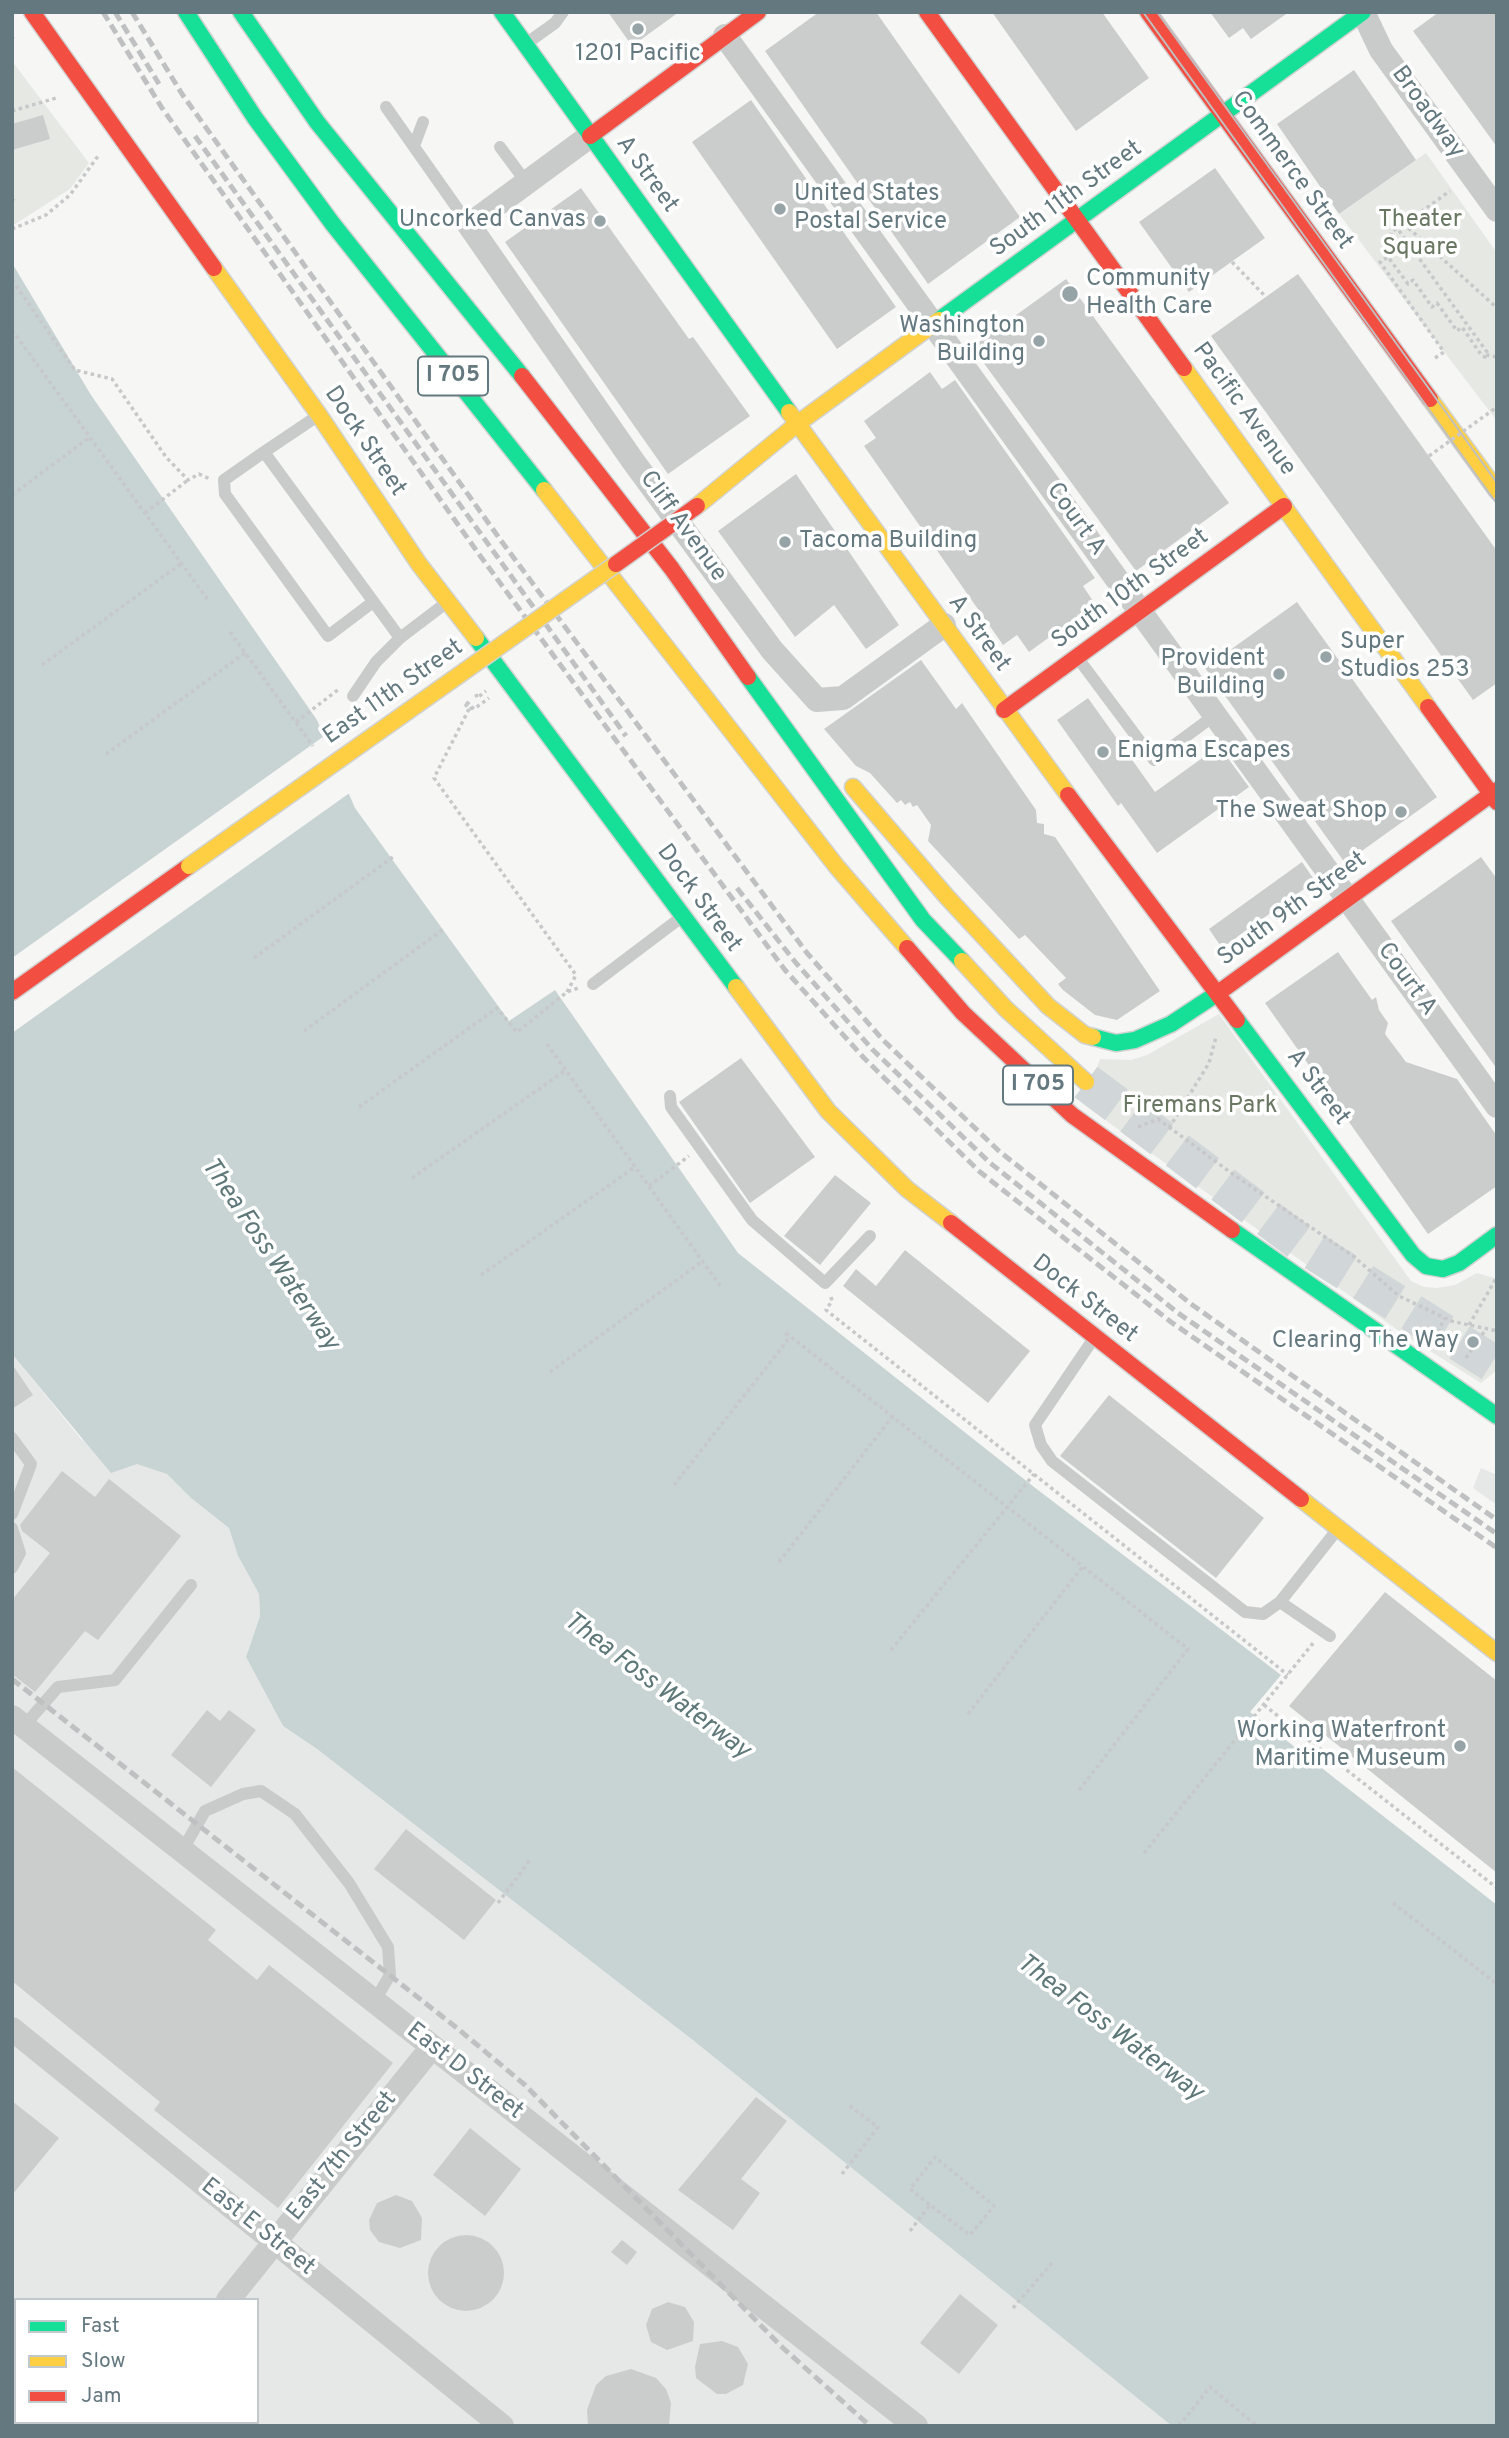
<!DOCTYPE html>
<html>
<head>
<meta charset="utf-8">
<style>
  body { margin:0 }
  #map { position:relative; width:1509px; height:2438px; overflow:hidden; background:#f6f6f5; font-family:Overpass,sans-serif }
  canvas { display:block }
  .frame { position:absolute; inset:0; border:14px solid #63787f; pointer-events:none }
  .legend { position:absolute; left:14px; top:2298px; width:245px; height:126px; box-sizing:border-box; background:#fff; border:2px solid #c1c9cc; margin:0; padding:9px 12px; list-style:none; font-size:21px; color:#63787f }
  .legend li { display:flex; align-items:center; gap:14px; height:35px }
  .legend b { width:35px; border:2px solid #c1c9cc }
</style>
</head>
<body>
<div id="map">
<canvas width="1509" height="2438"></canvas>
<div class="frame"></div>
<ul class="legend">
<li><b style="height:9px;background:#16e098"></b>Fast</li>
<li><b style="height:9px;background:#ffcf43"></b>Slow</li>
<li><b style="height:9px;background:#f24e42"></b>Jam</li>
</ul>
</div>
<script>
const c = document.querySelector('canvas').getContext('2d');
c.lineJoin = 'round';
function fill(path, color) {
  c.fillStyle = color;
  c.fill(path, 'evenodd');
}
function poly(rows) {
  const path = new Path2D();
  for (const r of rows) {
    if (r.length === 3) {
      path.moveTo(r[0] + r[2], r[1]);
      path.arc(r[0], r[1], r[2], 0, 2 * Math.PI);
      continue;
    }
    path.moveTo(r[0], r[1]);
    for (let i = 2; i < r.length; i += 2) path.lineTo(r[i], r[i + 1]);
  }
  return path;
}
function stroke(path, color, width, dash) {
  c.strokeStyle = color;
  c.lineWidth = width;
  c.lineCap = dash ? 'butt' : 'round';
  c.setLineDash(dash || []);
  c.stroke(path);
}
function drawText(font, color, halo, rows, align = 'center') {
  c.font = font + ' Overpass,sans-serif';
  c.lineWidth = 7;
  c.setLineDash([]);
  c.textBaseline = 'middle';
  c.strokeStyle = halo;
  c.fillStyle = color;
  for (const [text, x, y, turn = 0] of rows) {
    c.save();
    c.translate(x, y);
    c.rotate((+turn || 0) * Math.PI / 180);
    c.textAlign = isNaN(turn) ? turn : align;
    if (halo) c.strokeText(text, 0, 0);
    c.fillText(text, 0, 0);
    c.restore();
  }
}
fill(poly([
  [12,1354,81,1439,167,1474,191,1498,229,1528,238,1556,259,1594,260,1616,246,1657,283,1726,317,1749,694,2041,1172,2426,12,2426],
  [16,2300,257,2300,257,2422,16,2422],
  [1481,1468,1497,1475,1497,1505,1473,1488]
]), '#e6e8e7');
fill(poly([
  [12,61,89,163,70,189,12,226],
  [1426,153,1497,253,1497,421,1339,214],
  [1219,1014,1411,1281,1424,1287,1437,1288,1455,1285,1477,1273,1497,1279,1497,1370,1481,1383,1403,1334,1083,1104,1100,1059,1131,1060,1147,1055]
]), '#e6e8e3');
fill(poly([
  [12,263,91,395,317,720,355,808,509,1021,555,990,738,1253,1034,1487,1281,1675,1250,1712,1497,1905,1497,2426,1172,2426,694,2041,317,1749,283,1726,246,1657,260,1616,259,1594,238,1556,229,1528,191,1498,167,1474,137,1464,111,1473,12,1354]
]), '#c8d3d4');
fill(poly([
  [327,734,351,792,12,1033,12,958]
]), '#f6f6f5');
fill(poly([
  [608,12,679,12,632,46],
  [819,12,876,12,1020,217,928,284,765,51],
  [992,12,1102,12,1149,78,1076,131],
  [1210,12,1289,12,1251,39,1243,28,1229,38],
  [1439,12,1497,12,1497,147,1413,31],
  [1354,70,1416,160,1339,214,1277,124],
  [751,100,896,307,837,349,692,142],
  [43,115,50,139,12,150,12,124],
  [1215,168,1265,238,1189,292,1139,222],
  [581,188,689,339,693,337,750,416,668,474,505,242],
  [1298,274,1497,551,1497,683,1473,700,1211,336],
  [1066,279,1229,503,1136,571,972,347],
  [930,372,942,389,955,380,1095,578,1083,586,1095,604,1029,652,1017,635,1003,645,864,446,876,438,864,421],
  [796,474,899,625,866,649,834,605,795,637,718,531],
  [1297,602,1437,797,1345,863,1205,668],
  [921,660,956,709,962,703,1036,810,1037,823,1044,824,1044,834,1055,837,1160,991,1117,1020,1095,1015,1063,990,1058,984,1066,978,1025,935,1019,939,928,841,931,825,917,805,913,807,910,802,905,805,901,800,897,803,870,773,856,766,824,729],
  [1088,698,1155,792,1219,746,1249,787,1157,853,1121,803,1118,806,1057,720],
  [1481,857,1497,879,1497,1069,1391,921],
  [1302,862,1315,881,1222,948,1209,929],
  [1338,952,1372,1000,1376,997,1379,1010,1388,1023,1385,1034,1406,1062,1457,1079,1497,1136,1497,1186,1428,1234,1265,1003],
  [741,1058,815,1157,750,1203,679,1102],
  [835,1175,871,1203,820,1265,784,1236],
  [905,1250,1030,1351,988,1403,843,1286,856,1269,876,1286],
  [12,1364,33,1395,12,1409],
  [1109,1395,1264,1518,1216,1578,1060,1456],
  [62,1471,95,1497,109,1479,181,1536,98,1640,85,1631,35,1692,12,1674,12,1600,50,1553,22,1531,20,1525],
  [1385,1592,1497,1681,1497,1873,1289,1706],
  [207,1710,220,1721,229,1710,256,1730,211,1787,171,1755],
  [12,1767,216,1930,208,1940,257,1980,269,1965,393,2063,278,2208,154,2110,160,2102,12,1981],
  [406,1829,496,1900,464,1940,374,1869],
  [756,2097,787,2121,741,2179,760,2193,733,2230,678,2190],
  [12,2101,59,2138,12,2195],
  [470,2128,521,2169,485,2216,433,2175],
  [396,2195,412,2201,422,2218,421,2240,400,2248,379,2242,370,2230,369,2220,377,2203],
  [466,2273,38],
  [622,2240,637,2252,627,2265,611,2252],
  [960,2294,998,2325,959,2374,920,2343],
  [668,2302,685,2307,694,2322,693,2341,667,2350,651,2342,646,2325,652,2309],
  [722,2341,738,2347,748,2364,743,2385,726,2394,717,2394,696,2378,695,2367,700,2344],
  [631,2369,656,2378,666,2389,671,2403,669,2426,588,2426,587,2410,596,2385,606,2376]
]), '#cbcdcd');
stroke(poly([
  [1086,1082,1302,1244,1497,1366]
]), '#d1d6d8', 38, [38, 19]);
const fast = poly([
  [186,12,255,118,332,223,544,490],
  [241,12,317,122,522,376],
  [502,12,789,412],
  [939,320,1363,12],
  [476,638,736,987],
  [748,677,923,920,962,961],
  [1237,1020,1413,1255,1426,1266,1443,1269,1459,1263,1497,1235],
  [1093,1037,1116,1043,1135,1040,1171,1024,1218,993],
  [1232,1230,1497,1416]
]);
const slow = poly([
  [214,268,319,415,419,564,476,638],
  [1184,368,1428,707],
  [1430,399,1497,491],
  [789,412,1068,795],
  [544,490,837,867,907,948],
  [697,506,797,424,939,320],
  [853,787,947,897,1048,1006,1085,1035,1093,1037],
  [962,961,1006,1009,1086,1082],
  [736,987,828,1111,907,1189,951,1223],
  [1301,1499,1497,1653]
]);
const jam = poly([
  [32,12,214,268],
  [927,12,1184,368],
  [1148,12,1430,399],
  [590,136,758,12],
  [522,376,672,569,748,677],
  [1428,707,1497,802],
  [1004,710,1284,506],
  [1068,795,1237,1020],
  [907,948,963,1013,1072,1115,1232,1230],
  [12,992,189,866],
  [1218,993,1497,790],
  [951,1223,1301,1499]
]);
stroke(fast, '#d1d2d2', 19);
stroke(slow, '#d1d2d2', 19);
stroke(jam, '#d1d2d2', 19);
stroke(poly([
  [12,38,14,37],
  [12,111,56,98],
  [12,199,14,201],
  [1404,224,1450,191],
  [12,229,46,215,70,195,98,156],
  [1388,257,1391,232,1397,228],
  [1232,262,1266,297],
  [12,280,75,370,112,379,166,457,188,480,199,474,210,479],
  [12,330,208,600],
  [1486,355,1497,357],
  [1435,358,1444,352,1380,262,1388,257,1408,284,1413,280,1432,307,1437,303,1457,331,1462,327,1482,356,1485,357,1487,352,1397,228,1404,224,1497,308],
  [12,495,90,437],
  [145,513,188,480],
  [230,632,313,746],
  [42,665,182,563],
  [476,694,477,698,486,691],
  [466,702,474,709,489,698],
  [469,709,434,778,576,975,567,992],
  [296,722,339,689],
  [106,754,245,653],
  [254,958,393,857],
  [304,1031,445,928],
  [547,1044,721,1287],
  [359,1107,497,1008,517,1032,567,992,578,988],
  [1138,1127,1158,1119,1234,1175,1353,1256,1399,1296,1451,1321,1497,1331],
  [1169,1128,1209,1063,1216,1037],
  [412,1178,566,1070],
  [649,1186,689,1156],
  [481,1275,635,1167],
  [831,1297,832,1301,826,1310,1288,1675],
  [1469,1325,1497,1277],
  [786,1333,1188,1649,1077,1793],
  [1436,1339,1444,1318],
  [1466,1358,1486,1329],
  [550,1372,703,1261],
  [674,1485,787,1341,786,1333],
  [779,1562,893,1416],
  [891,1650,1034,1474],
  [1264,1705,1497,1888],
  [968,1714,1084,1565],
  [1144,1853,1314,1642],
  [498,1903,530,1860],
  [1393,1903,1497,1984],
  [842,2174,878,2127,847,2104],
  [910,2231,930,2205,970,2235,994,2206,935,2157,910,2189,930,2205],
  [1013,2308,1053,2262],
  [1179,2426,1210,2387,1257,2426]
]), '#c7c8c9', 3.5, [3.5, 3.5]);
stroke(poly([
  [527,43,555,23,563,12],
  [386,107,469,225],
  [414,146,423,122],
  [500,147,526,182],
  [319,415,264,452,400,638],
  [264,452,224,480,225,494,328,636,373,602],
  [1077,657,1154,760,1215,715],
  [353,696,376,662,400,638,446,603],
  [593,984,683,916],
  [670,1096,671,1107,752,1220,825,1283,870,1236],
  [1094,1338,1035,1425,1041,1445,1052,1461,1245,1612,1263,1614,1280,1602,1337,1530],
  [12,1438,31,1464,12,1514],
  [12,1528,20,1553,12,1568],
  [1280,1602,1330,1636],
  [24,1726,58,1687,115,1680,191,1585],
  [182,1851,205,1811,243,1794,261,1791,295,1814,349,1883,388,1947,390,1975,374,2002]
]), '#c9cbcb', 12);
stroke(poly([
  [1363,12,1381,50,1497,210],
  [725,36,1497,1106],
  [590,136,469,225,633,461,772,650,817,700,843,698,944,625],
  [12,1717,916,2426],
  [12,2029,502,2426],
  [228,2300,432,2047],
  [12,2364,16,2367],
  [84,2422,89,2426],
  [127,2426,130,2422]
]), '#c9cbcb', 24);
stroke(fast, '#16e098', 16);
stroke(slow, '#ffcf43', 16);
stroke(jam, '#f24e42', 16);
stroke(poly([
  [1143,12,1497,504],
  [1157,12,1497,483]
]), '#bfc0c1', 2);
stroke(poly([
  [103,12,162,108,481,557,785,970,864,1058,980,1172,1171,1322,1497,1548],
  [115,12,159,84],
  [132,12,182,94,502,542,807,953,883,1040,999,1151,1191,1304,1497,1520],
  [195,136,626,736],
  [737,888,796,963,873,1050,989,1162,1178,1313,1497,1534],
  [12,1679,457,2028,525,2085,783,2348,870,2426]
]), '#bfc0c1', 5, [10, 5]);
const slowBridge = poly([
  [189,866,616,564]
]);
const jamBridge = poly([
  [616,564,697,506]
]);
stroke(slowBridge, '#d1d2d2', 19, []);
stroke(jamBridge, '#d1d2d2', 19, []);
stroke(poly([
  [1429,456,1497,407],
  [465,704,469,709,472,708,467,702]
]), '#c7c8c9', 3.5, [3.5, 3.5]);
stroke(slowBridge, '#ffcf43', 16);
stroke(jamBridge, '#f24e42', 16);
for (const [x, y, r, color] of [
  [638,29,7,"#96a4a8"],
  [780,209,7,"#96a4a8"],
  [600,221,7,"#96a4a8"],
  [1070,294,9,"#96a4a8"],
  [1039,341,7,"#96a4a8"],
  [785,542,7,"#96a4a8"],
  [1326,657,7,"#96a4a8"],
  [1279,674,7,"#96a4a8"],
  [1103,752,7,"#96a4a8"],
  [1401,812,7,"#96a4a8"],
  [1473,1342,7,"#96a4a8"],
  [1460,1746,7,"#96a4a8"]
]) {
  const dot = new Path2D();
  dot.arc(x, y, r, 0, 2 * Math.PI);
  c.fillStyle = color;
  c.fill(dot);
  stroke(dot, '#fff', 2.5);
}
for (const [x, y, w] of [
  [453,376,70],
  [1038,1085,70]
]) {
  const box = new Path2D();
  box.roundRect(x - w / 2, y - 19.5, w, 39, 5);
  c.fillStyle = '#fff';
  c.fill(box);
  stroke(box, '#63787f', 2);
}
drawText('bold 23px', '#63787f', null, [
  ["I 705",453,376],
  ["I 705",1038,1085]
]);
drawText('24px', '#63787f', '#fff', [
  ["1201 Pacific",638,55,"center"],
  ["United States",794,195,"left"],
  ["Postal Service",794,223,"left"],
  ["Uncorked Canvas",586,221],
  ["Community",1086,280,"left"],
  ["Health Care",1086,308,"left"],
  ["Washington",1025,327],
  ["Building",1025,355],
  ["Tacoma Building",799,542,"left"],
  ["Super",1340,643,"left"],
  ["Studios 253",1340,671,"left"],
  ["Provident",1265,660],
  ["Building",1265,688],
  ["Enigma Escapes",1117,752,"left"],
  ["The Sweat Shop",1387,812],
  ["Clearing The Way",1459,1342],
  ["Working Waterfront",1446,1732],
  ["Maritime Museum",1446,1760]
], 'right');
drawText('24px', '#63787f', '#fff', [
  ["Broadway",1427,113,54],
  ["Commerce Street",1291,171,54],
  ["A Street",646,175,54],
  ["South 11th Street",1067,200,-36],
  ["Pacific Avenue",1243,410,54],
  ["Dock Street",364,442,56],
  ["Court A",1075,520,54],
  ["Cliff Avenue",682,527,54],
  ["South 10th Street",1131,590,-36],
  ["A Street",978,634,54],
  ["East 11th Street",394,693,-35],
  ["Dock Street",698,899,54],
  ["South 9th Street",1293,910,-36],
  ["Court A",1406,980,54],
  ["A Street",1317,1088,53],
  ["Dock Street",1084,1300,38],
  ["East D Street",464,2072,38],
  ["East 7th Street",343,2157,-51],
  ["East E Street",257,2228,39]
]);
drawText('24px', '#697762', '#fff', [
  ["Theater",1420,221],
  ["Square",1420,249],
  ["Firemans Park",1200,1107]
]);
drawText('italic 26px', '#5e7779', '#fff', [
  ["Thea Foss Waterway",269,1255,56],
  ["Thea Foss Waterway",656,1687,37],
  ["Thea Foss Waterway",1109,2029,37]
]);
</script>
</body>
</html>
